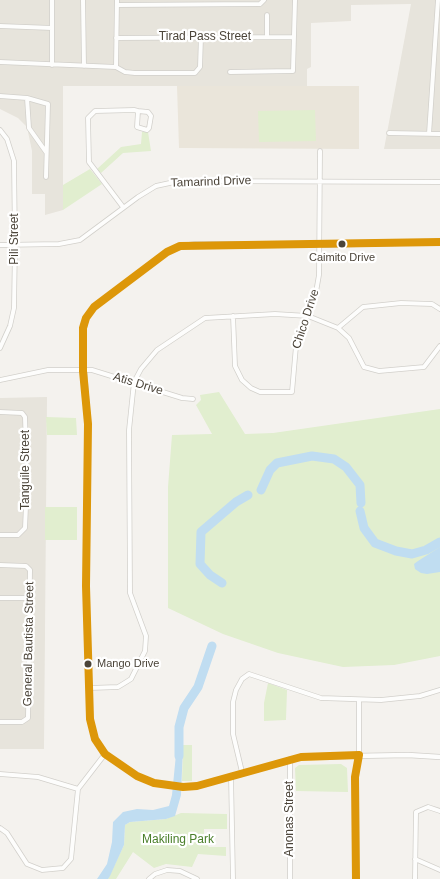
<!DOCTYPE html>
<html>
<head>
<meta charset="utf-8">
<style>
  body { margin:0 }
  canvas { display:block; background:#f4f2ee }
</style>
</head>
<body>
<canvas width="440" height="879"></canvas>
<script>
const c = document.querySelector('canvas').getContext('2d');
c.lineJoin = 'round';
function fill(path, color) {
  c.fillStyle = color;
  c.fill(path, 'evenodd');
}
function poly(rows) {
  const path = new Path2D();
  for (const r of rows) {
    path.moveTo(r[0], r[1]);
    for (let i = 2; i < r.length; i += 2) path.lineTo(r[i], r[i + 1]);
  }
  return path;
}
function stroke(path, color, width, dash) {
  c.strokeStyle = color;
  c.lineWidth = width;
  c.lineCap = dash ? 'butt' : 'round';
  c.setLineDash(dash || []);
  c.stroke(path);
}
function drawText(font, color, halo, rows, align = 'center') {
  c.font = font + ' Arial,sans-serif';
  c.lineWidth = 4.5;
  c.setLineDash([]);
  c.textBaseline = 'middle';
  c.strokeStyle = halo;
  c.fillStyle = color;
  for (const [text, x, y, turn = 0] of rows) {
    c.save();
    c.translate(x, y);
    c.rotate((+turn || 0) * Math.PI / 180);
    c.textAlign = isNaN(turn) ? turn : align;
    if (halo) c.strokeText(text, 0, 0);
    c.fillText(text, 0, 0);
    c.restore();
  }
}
fill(poly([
  [0,0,440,0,440,149,384,149,411,4,351,5,351,21,311,23,311,67,307,69,307,86,63,86,63,210,45,215,45,194,32,194,32,151,27,127,18,118,0,109],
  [47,397,44,749,0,749,0,398]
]), '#e7e4dc');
fill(poly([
  [177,86,359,86,359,149,179,148]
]), '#eae5da');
fill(poly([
  [315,110,316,141,259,142,258,111],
  [142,132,148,132,151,151,123,153,101,173,97,169,121,147,141,144],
  [90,169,102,184,63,210,63,185],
  [219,392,245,434,273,433,440,409,440,656,394,665,343,667,278,653,223,634,168,608,168,487,172,435,212,434,196,405,201,400,200,395],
  [46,417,76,418,77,435,47,435],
  [45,507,77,507,77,540,45,540],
  [268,683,287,690,286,720,264,721,264,703],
  [183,745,192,745,192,781,182,781],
  [341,764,347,768,348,792,296,791,295,768,299,765],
  [181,813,227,814,227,829,204,829,204,842,209,847,226,847,226,856,198,854,192,867,166,864,154,868,133,852,116,879,108,879,124,845,125,825,130,822,166,819]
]), '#e1eecf');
fill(poly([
  [440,547,440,572,427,574,421,573,415,569,414,564,418,561],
  [177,744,183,745,181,795,175,816,166,819,130,822,125,825,124,845,110,876,108,879,97,879,107,864,112,842,113,822,123,812,137,809,153,810,169,806,172,795]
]), '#c0ddf1');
stroke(poly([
  [261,490,270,470,277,463,312,456,334,459,346,467,360,485,361,503],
  [360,511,364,528,375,543,396,551,412,554,426,550,440,542],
  [222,583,210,575,200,564,201,532,236,502,248,495],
  [179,756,179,727,184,708,198,687,212,646]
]), '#c0ddf1', 9);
const minor = poly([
  [52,0,52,65],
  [83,0,84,66],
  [117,5,260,4,264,0],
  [0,26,52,28],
  [267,37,267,15],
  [116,38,294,37],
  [0,62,116,67,125,72,135,73,195,73,200,67,201,37],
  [116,67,117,0],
  [230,72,293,71,295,0],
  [0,96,27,98,48,104,46,177],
  [27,98,29,128,46,152],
  [0,130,7,139,14,161,15,244,14,308,10,326,0,348],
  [389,133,440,134],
  [429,134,438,0],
  [123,207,89,162,88,118,95,111,134,110,138,111,148,112,151,116,149,128,147,130,137,127,138,111],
  [0,245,59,244,80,240,138,197,156,186,179,181,440,182],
  [233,316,235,366,242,380,251,388,260,392,292,392,296,346,316,292,319,275,320,151],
  [338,328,363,307,401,303,432,304,440,309],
  [0,380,48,370,92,370,182,398,193,399],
  [0,412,22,413,25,417,27,484,25,528,18,535,0,535],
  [0,565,26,566,30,570,28,718,22,722,0,722],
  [0,598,29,598],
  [90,688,118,687,123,684,131,679,145,651,146,636,130,593,129,430,134,382,141,369,157,350,205,318,275,314,308,316,338,328,349,338,364,367,379,371,424,367,440,346],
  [359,755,359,700],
  [242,772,233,734,233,702,236,690,242,679,249,674,321,698,381,700,420,696,440,690],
  [0,774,38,777,78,789],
  [231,776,233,879],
  [0,828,7,833,27,864,42,870,63,868,71,859,78,789,105,754],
  [415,859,440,870],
  [149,879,155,874,167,870,180,871,197,879],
  [290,879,290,759],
  [415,879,416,812,428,807,440,811]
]);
const tertiary = poly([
  [440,242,319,245,197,244,180,246,167,252,94,307,86,318,82,338,88,424,86,586,90,719,95,739,105,754,137,776,154,783,183,787,197,786,301,757,408,755,440,757],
  [356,879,355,777,359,755]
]);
stroke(minor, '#d2d0cb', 5.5);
stroke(tertiary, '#d2d0cb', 6);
stroke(minor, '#fdfdfc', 4);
stroke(tertiary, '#fdfdfc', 4.5);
stroke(poly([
  [356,879,355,777,359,755,301,757,197,786,183,787,154,783,137,776,105,754,95,739,90,719,86,586,88,424,83,371,83,328,86,318,94,307,167,252,180,246,440,242]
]), '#dd9709', 8);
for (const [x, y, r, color] of [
  [342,244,4.5,"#4b4439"],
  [88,664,4.5,"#4b4439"]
]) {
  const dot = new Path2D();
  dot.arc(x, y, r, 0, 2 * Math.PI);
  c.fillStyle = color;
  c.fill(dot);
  stroke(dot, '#fff', 2);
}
drawText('11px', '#4b4439', '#fff', [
  ["Caimito Drive",342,258],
  ["Mango Drive",97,664,"left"]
]);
drawText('12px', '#4b4439', '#fff', [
  ["Tirad Pass Street",205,37],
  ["Tamarind Drive",211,182,-2],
  ["Pili Street",15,239,-90],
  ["Chico Drive",306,319,-72],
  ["Atis Drive",138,384,17],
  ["Tanguile Street",26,470,-90],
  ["General Bautista Street",29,644,-89],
  ["Anonas Street",290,819,-90]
]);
drawText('12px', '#4a7f2a', '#fff', [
  ["Makiling Park",178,840]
]);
</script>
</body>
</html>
